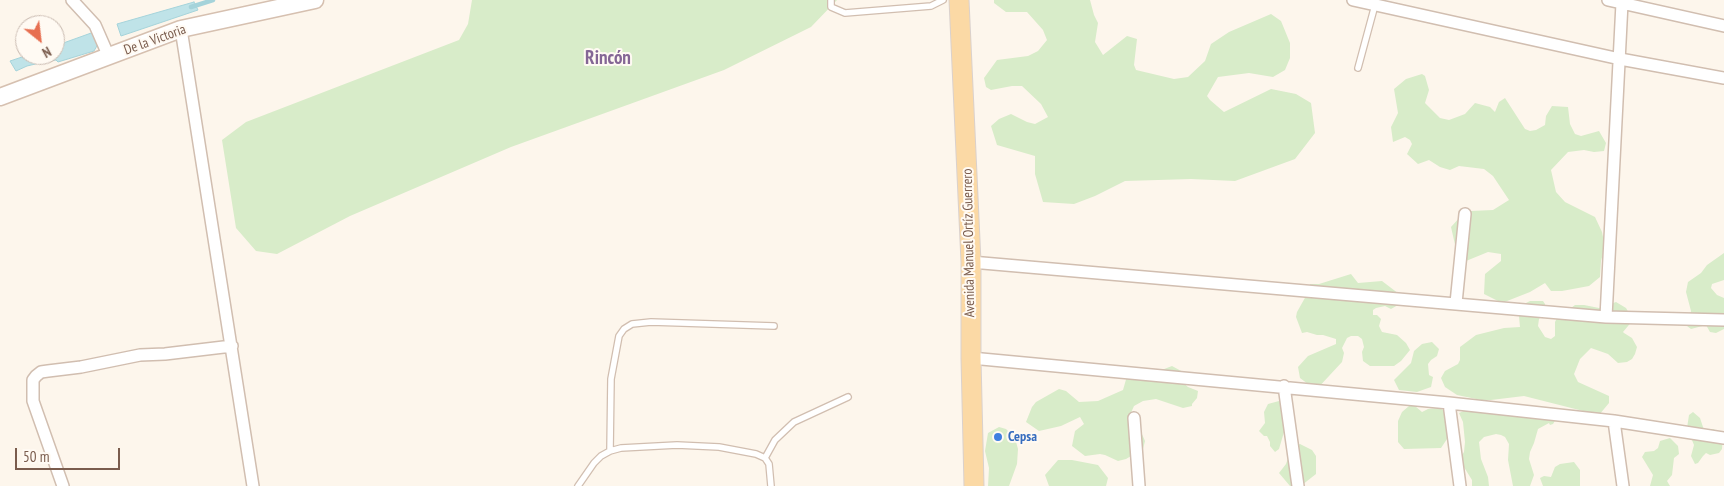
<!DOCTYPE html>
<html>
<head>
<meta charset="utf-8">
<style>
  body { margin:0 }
  #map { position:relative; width:1724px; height:486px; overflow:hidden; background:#fdf6ec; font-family:"PT Sans Narrow",sans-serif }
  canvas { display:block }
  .north { position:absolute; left:15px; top:15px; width:50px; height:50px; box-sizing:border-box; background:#fffaf3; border:1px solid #cabbb1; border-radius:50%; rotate:151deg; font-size:14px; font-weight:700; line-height:20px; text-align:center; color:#7a5c4d }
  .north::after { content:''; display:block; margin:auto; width:18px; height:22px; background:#e76f51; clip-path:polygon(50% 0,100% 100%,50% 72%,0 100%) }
  .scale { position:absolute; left:15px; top:448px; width:105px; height:22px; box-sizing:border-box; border:2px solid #7a5c4d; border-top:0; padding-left:6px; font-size:15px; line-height:18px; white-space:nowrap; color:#7a5c4d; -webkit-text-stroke:4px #fffaf3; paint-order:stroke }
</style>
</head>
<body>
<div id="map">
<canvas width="1724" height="486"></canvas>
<div class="north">N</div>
<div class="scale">50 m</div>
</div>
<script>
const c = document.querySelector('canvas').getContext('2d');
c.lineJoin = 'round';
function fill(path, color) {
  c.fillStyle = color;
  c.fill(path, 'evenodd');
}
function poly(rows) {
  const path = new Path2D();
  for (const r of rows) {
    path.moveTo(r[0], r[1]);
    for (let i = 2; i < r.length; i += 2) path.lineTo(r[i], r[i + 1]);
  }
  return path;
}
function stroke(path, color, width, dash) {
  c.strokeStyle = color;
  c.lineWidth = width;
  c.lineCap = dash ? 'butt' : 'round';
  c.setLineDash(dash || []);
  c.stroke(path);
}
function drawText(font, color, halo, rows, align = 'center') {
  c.font = font + ' "PT Sans Narrow",sans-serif';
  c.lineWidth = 4;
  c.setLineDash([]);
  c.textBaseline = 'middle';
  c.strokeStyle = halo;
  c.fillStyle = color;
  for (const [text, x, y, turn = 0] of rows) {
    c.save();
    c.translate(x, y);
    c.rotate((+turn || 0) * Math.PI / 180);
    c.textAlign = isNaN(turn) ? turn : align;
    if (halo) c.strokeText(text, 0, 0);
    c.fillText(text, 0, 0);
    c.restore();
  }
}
fill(poly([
  [472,0,837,0,811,27,724,70,511,147,350,216,277,254,256,251,236,228,222,140,246,122,459,40,468,24],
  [994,0,1090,0,1094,15,1098,23,1095,42,1103,55,1127,36,1137,39,1134,65,1136,70,1174,79,1188,77,1205,61,1211,44,1229,32,1271,14,1281,21,1290,43,1290,58,1285,70,1273,77,1249,73,1218,77,1207,96,1210,100,1224,112,1271,89,1296,94,1311,103,1315,133,1295,159,1235,181,1191,179,1125,181,1095,196,1074,204,1043,202,1035,174,1035,156,997,145,991,126,999,119,1011,114,1027,122,1035,124,1048,117,1041,104,1022,86,1012,86,991,90,986,87,984,78,997,60,1028,56,1038,51,1047,40,1043,30,1027,12,1006,12,994,3],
  [1422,74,1425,76,1429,90,1425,103,1440,118,1449,120,1465,114,1475,103,1490,107,1495,112,1499,102,1505,98,1525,129,1530,131,1536,130,1545,125,1546,116,1552,106,1568,107,1570,124,1575,134,1581,136,1599,131,1606,143,1604,151,1594,152,1584,150,1568,152,1551,170,1556,192,1565,202,1595,217,1602,232,1605,247,1601,261,1600,277,1589,286,1562,291,1551,291,1545,283,1530,292,1502,303,1484,294,1485,274,1501,261,1501,254,1488,252,1466,261,1456,249,1451,227,1460,217,1471,211,1493,210,1509,200,1493,176,1484,169,1459,166,1450,170,1440,167,1429,160,1418,164,1407,154,1412,144,1410,140,1405,137,1393,142,1391,127,1398,113,1394,89,1406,79],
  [1724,253,1724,280,1712,284,1711,288,1717,295,1724,298,1724,329,1716,333,1710,332,1706,325,1691,329,1687,326,1690,319,1691,311,1686,292,1688,282,1701,273,1707,265],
  [1351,274,1358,283,1382,281,1403,297,1405,300,1398,305,1391,309,1385,306,1376,308,1373,310,1373,315,1377,315,1381,319,1379,326,1382,332,1397,335,1406,343,1410,350,1401,361,1394,366,1370,366,1363,361,1362,352,1364,347,1362,339,1358,336,1351,336,1347,338,1342,348,1344,353,1342,362,1316,390,1300,378,1298,367,1308,356,1336,344,1336,339,1323,335,1317,335,1307,332,1302,333,1296,317,1297,312,1306,296,1310,284,1319,284],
  [1530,301,1543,301,1545,304,1545,312,1539,319,1538,326,1545,337,1551,339,1555,336,1555,322,1557,318,1575,305,1584,305,1599,308,1616,302,1626,308,1633,320,1623,332,1624,333,1632,338,1637,347,1635,354,1632,359,1627,362,1618,363,1608,354,1591,348,1580,359,1574,374,1578,382,1609,396,1609,403,1599,415,1524,396,1491,400,1481,400,1457,395,1445,387,1441,378,1445,371,1458,364,1460,360,1460,347,1476,335,1504,328,1520,327,1519,316,1516,313,1522,305],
  [1432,342,1439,349,1437,356,1431,360,1428,364,1429,375,1433,377,1431,387,1417,392,1399,390,1394,380,1411,363,1414,351,1422,344],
  [1172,366,1183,372,1181,381,1188,387,1198,391,1197,398,1192,404,1192,406,1183,408,1156,399,1143,401,1134,406,1130,415,1133,427,1141,432,1145,441,1143,449,1126,459,1118,461,1105,455,1100,454,1085,456,1072,446,1075,431,1084,424,1080,417,1061,426,1039,431,1026,422,1032,407,1036,402,1059,389,1066,391,1079,402,1098,401,1123,390,1127,376,1138,370,1148,368,1151,371,1159,371],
  [1279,401,1286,403,1286,430,1284,432,1279,449,1275,452,1270,446,1270,442,1267,436,1264,436,1259,431,1265,423,1264,412,1268,404],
  [1409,406,1415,406,1422,412,1428,409,1439,408,1445,411,1455,427,1441,448,1404,449,1398,442,1398,421,1402,412],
  [1484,409,1556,419,1553,424,1550,425,1549,423,1538,429,1534,443,1530,452,1529,459,1534,475,1530,486,1513,486,1508,460,1509,444,1505,437,1501,435,1496,434,1484,437,1479,442,1481,459,1488,477,1489,486,1472,486,1472,480,1462,464,1461,457,1464,452,1465,442,1463,422,1459,413,1466,410,1469,411],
  [1693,412,1700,418,1704,430,1713,429,1719,432,1722,431,1723,434,1722,449,1719,453,1710,455,1706,453,1703,456,1698,463,1695,464,1691,456,1694,445,1687,428,1689,415],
  [999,427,1006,429,1015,438,1018,449,1017,464,1009,486,988,486,989,468,985,451,988,433],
  [1670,438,1678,446,1679,454,1674,458,1672,475,1667,481,1670,486,1650,486,1653,475,1642,457,1645,452,1654,451,1658,448,1660,441],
  [1300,444,1312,450,1316,456,1316,474,1302,485,1290,486,1279,473,1286,464,1292,447],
  [1058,460,1072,460,1098,465,1108,478,1106,486,1049,486,1045,475],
  [1574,462,1580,470,1580,486,1543,486,1540,478,1544,476,1551,477,1555,467,1560,464]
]), '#d8ecc9');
const water = poly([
  [194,2,198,10,121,36,117,24,194,2],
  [94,32,98,44,94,51,58,62,56,60,48,61,27,66,16,71,10,61,28,55,55,55,55,46,94,32]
]);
fill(water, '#bfe3e8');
stroke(water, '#a5d3da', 1);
stroke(poly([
  [191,7,213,0]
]), '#a5d3da', 4.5);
const lane = poly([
  [831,0,831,7,845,13,931,6,943,0],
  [1358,68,1375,5],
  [610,451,611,379,619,336,624,329,632,324,651,322,774,326],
  [765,458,775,440,794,422,848,397],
  [578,486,594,463,601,456,610,451,621,448,677,445,719,447,756,454,765,458,769,464,771,486]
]);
const street = poly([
  [72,0,95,25,109,57],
  [1353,0,1620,59,1724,78],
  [1608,0,1724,26],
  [181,29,253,486],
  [971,262,1606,317,1724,320],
  [1456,303,1465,214],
  [1606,317,1622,3],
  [971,358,1449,403,1614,421,1724,438],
  [1284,386,1298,486],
  [1449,403,1460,486],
  [1134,418,1139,486],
  [1614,421,1623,486],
  [63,486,33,401,33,380,36,376,41,372,48,371,81,367,140,355,165,354,232,346]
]);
const secondary = poly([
  [0,97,181,29,315,0]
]);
const primary = poly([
  [959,0,971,262,971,358,974,486]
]);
stroke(lane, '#d1beb0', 8);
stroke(street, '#d1beb0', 14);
stroke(secondary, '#d6c0b0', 19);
stroke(primary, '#dad1cd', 21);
stroke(lane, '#fff', 5.5);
stroke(street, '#fff', 11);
stroke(secondary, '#fff', 16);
stroke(primary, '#fbd9a5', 19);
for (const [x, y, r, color] of [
  [998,437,5,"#3f7fe0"]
]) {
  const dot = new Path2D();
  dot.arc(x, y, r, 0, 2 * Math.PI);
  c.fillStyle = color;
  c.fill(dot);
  stroke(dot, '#fffaf3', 2);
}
drawText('14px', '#7a5c4d', '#fffaf3', [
  ["De la Victoria",155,40,-20],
  ["Avenida Manuel Ortíz Guerrero",969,243,-91]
]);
drawText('bold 14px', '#366cbe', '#fffaf3', [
  ["Cepsa",1008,437]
], 'left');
drawText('bold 19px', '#846695', '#fffaf3', [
  ["Rincón",608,59]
]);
</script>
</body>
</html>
